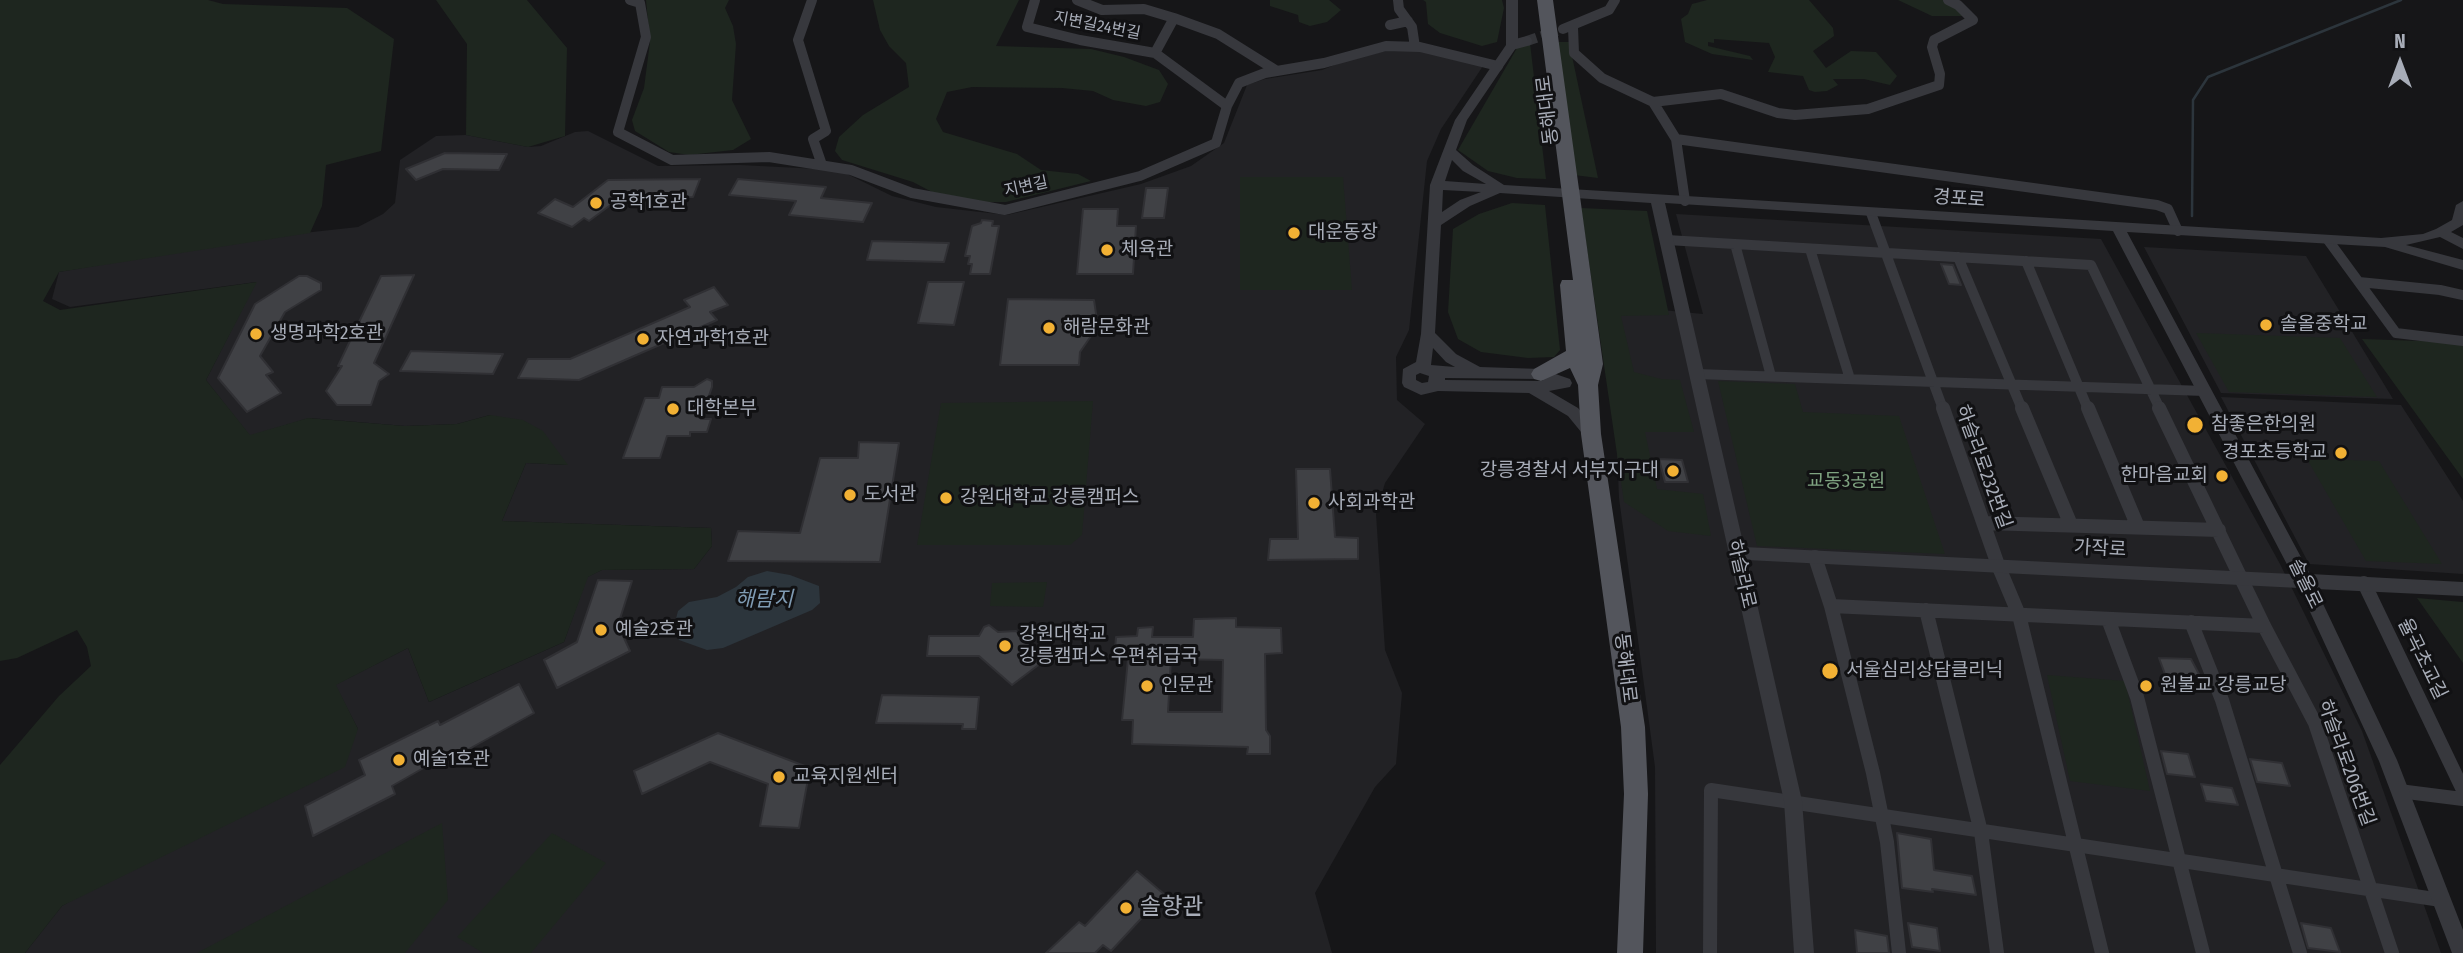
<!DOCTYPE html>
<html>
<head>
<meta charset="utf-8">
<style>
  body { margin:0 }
  #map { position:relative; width:2463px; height:953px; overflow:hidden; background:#161618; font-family:"Fira Sans Condensed",sans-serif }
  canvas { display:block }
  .north { position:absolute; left:2365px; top:28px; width:70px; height:70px; -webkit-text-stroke:5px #111113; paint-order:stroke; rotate:0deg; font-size:19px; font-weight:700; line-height:28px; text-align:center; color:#a8adb8 }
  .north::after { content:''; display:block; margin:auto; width:24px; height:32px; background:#a8adb8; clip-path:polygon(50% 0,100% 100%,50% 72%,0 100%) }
</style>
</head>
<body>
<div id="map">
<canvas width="2463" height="953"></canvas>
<div class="north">N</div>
</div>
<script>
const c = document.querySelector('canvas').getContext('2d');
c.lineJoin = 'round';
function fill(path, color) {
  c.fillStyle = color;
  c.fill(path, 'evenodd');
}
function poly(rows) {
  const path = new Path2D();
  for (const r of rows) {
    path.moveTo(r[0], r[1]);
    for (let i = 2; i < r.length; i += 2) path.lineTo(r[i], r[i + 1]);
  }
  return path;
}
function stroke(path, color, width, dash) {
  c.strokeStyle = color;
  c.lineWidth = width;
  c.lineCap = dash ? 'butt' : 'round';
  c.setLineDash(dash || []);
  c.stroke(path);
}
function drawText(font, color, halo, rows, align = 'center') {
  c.font = font + ' "Fira Sans Condensed","Noto Sans KR",sans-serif';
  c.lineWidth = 6;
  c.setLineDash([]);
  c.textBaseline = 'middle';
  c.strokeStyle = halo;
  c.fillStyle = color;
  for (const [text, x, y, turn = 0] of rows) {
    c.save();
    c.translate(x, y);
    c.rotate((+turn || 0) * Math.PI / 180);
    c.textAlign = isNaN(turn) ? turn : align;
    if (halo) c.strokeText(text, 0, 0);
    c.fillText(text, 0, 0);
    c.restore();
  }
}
fill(poly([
  [1394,49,1416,50,1483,66,1441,129,1427,161,1409,330,1396,357,1397,400,1425,424,1385,483,1376,514,1385,650,1402,693,1396,764,1375,787,1315,893,1332,953,25,953,62,906,358,729,335,685,408,648,429,702,564,642,587,577,602,570,694,569,712,546,711,528,502,521,526,463,567,465,490,415,457,424,405,426,309,418,250,436,206,380,256,282,70,307,52,299,59,272,249,239,358,227,383,214,395,203,400,160,436,136,466,135,528,147,541,146,575,132,588,131,658,166,740,165,839,170,892,196,936,207,1007,215,1141,184,1191,166,1224,143,1247,85,1265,79,1322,70,1347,60],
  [1676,214,2101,239,2280,564,2362,731,2441,953,1656,953,1655,767,1619,498,1611,305,1703,314],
  [2144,247,2306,256,2393,399,2221,393],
  [2221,397,2401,405,2463,501,2463,574,2309,564]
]), '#222225');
fill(poly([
  [0,0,208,0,223,4,347,8,394,39,381,151,326,165,322,206,310,233,59,272,43,301,60,310,257,282,206,380,250,435,308,418,405,426,457,424,490,415,523,420,543,431,568,465,526,463,502,521,711,528,712,546,694,569,602,570,588,577,564,642,429,702,408,648,336,685,358,729,345,767,62,906,25,953,0,953,0,765,59,696,91,666,87,647,77,630,17,658,0,661],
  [436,0,527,0,567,48,565,136,528,147,466,135,467,44],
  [646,0,729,0,725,8,733,26,736,44,732,100,751,139,733,150,689,155,669,152,635,131,632,120,644,88,650,42],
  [873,0,1019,0,996,46,1091,49,1124,57,1159,70,1168,84,1160,102,1146,106,1113,100,1093,91,1062,88,972,87,947,92,936,119,943,132,1017,154,1041,170,1078,174,1091,181,1006,202,984,202,932,192,913,182,842,160,835,151,839,137,863,115,909,87,906,63,889,46,880,30],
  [1270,0,1329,0,1341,10,1327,22,1310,26,1299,22,1298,15,1270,6],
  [1423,0,1502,0,1504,8,1497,42,1482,46,1440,33,1428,24,1426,2],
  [1707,0,1809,0,1833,28,1834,36,1813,51,1826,68,1851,51,1876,52,1897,76,1890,85,1864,79,1833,79,1838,85,1827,91,1815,92,1809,90,1803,76,1768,72,1775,57,1769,43,1714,39,1714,43,1708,42,1708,46,1750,56,1753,60,1712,54,1685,42,1681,19,1688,14,1692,4],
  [1898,0,1945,0,1966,16,1932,16],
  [1552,42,1569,42,1598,178,1574,175],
  [1530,43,1546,179,1517,178,1488,171,1458,150,1517,48],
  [1240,177,1343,177,1352,290,1240,290],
  [1512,203,1545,205,1560,350,1554,357,1528,358,1481,352,1458,339,1448,312,1453,229,1479,214],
  [1581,208,1647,211,1669,315,1621,316,1634,372,1661,379,1680,380,1694,432,1645,432,1657,489,1703,494,1711,536,1668,531,1624,502],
  [2196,333,2340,338,2377,397,2229,392],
  [2362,339,2451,342,2463,346,2463,479],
  [1718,381,1795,384,1803,412,1899,416,1945,554,1757,546],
  [1093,401,1082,535,1070,545,917,545,941,403],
  [2307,459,2379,461,2442,564,2366,561],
  [1047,582,1043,607,990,606,992,583],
  [2417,598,2463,602,2463,663],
  [2047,675,2125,681,2150,791,2070,781],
  [442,823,448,900,405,953,197,953],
  [552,833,606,863,531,953,483,953,457,937]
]), '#1e261f');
fill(poly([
  [767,571,790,575,819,586,820,603,812,610,723,648,707,650,679,640,673,630,678,611,689,602,717,597,736,587,748,577]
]), '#2c353c');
stroke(poly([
  [2192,216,2193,100,2208,77,2401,0]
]), '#2c353c', 2.5);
const building = poly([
  [445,153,507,154,499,170,443,169,416,180,406,169,445,153],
  [700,179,693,197,620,198,589,221,584,218,572,227,538,213,555,199,573,207,608,180,700,179],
  [738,179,826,187,821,198,872,203,863,222,789,215,796,201,729,195,738,179],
  [1146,188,1168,188,1164,218,1142,218,1146,188],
  [1083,209,1118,209,1117,226,1136,226,1133,274,1077,274,1083,209],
  [982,220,993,221,992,226,999,226,990,274,970,274,972,264,968,264,970,256,965,256,972,226,981,223,982,220],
  [872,241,949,243,944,262,867,260,872,241],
  [1941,264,1953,265,1961,285,1949,284,1941,264],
  [414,275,374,363,389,374,379,381,371,405,337,405,326,391,342,366,338,366,381,276,414,275],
  [299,276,307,276,321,283,321,290,285,312,260,356,273,372,266,375,281,393,247,412,218,378,255,304,299,276],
  [928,282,964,282,954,325,918,323,928,282],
  [714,287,728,305,710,312,717,320,579,380,518,378,528,359,570,359,690,307,684,300,714,287],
  [1008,299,1094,300,1097,320,1091,336,1080,352,1079,365,1000,365,1008,299],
  [411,351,503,354,493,374,400,371,411,351],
  [707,379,712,381,712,387,701,419,711,419,707,432,690,432,690,436,667,436,660,458,623,458,645,398,659,398,662,387,694,387,707,379],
  [859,442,899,443,880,562,728,561,738,531,800,533,820,458,858,458,859,442],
  [1659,459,1682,460,1688,482,1665,482,1659,459],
  [1296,469,1330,469,1335,537,1358,538,1358,559,1268,560,1270,539,1298,539,1296,469],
  [598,580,632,581,618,625,630,651,557,688,544,660,577,642,598,580],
  [1236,618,1236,627,1281,628,1282,653,1265,654,1266,730,1270,736,1270,754,1247,754,1248,747,1132,744,1133,720,1122,720,1129,649,1115,649,1116,637,1137,636,1138,628,1153,627,1152,637,1193,637,1194,619,1236,618],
  [1171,659,1223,660,1222,712,1168,712,1171,659],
  [989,625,998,632,1016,631,1045,660,1012,685,979,656,927,656,929,636,979,636,984,627,989,625],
  [2159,658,2191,659,2201,678,2166,677,2159,658],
  [519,684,534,713,451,759,448,754,392,786,395,794,313,836,305,806,365,775,359,760,438,721,440,725,519,684],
  [882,695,979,697,976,729,962,729,963,724,876,723,882,695],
  [718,733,810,768,799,828,760,826,768,784,710,762,642,794,634,771,718,733],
  [2161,751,2188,754,2195,777,2167,774,2161,751],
  [2250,759,2282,763,2290,786,2257,782,2250,759],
  [2201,784,2232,788,2238,805,2206,801,2201,784],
  [1897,833,1931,839,1934,870,1972,876,1976,895,1932,889,1933,892,1902,888,1897,833],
  [1137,871,1164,894,1111,951,1103,945,1095,953,1046,953,1079,922,1085,926,1137,871],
  [1908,923,1937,928,1940,951,1912,947,1908,923],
  [2301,923,2331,928,2340,952,2308,948,2301,923],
  [1855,930,1887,936,1889,953,1857,953,1855,930]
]);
fill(building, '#404145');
stroke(building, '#303034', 2);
stroke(poly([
  [1527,41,1557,31]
]), '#333438', 10, [10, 5]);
stroke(poly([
  [630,0,640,3,646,37,618,132,672,160,769,157,851,170,912,193,1005,210,1140,176,1216,143,1227,106,1239,83,1265,73,1324,63,1386,46,1420,47,1498,66],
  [812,0,798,40,826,131,813,139,822,165],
  [1035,0,1027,27,1080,40,1155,53,1227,106],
  [1077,0,1102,10,1144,9,1174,18,1218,34,1277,71],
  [1398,0,1399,9,1412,27,1415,47],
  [1390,25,1408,21],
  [1573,27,1574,53,1602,78,1653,102,1676,139,1685,201],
  [1563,29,1609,10,1615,0],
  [1512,45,1527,41],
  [1155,53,1174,18],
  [1653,102,1721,94,1778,113,1795,115,1868,109,1939,85,1940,74,1932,47,1934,40,1973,20,1958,5,1948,0],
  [1676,139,2157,205,2168,209,2178,231],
  [1871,213,1943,409],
  [1667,240,2091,265,2160,409],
  [2328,240,2396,333,2463,341],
  [1735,244,1771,376],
  [1810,249,1850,379],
  [1958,257,2022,409],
  [2026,261,2088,409],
  [2359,282,2440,290,2463,295],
  [1696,374,2205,391]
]), '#37383d', 10);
stroke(poly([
  [1943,408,1998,565,2019,615,2102,953],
  [2022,408,2071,525],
  [2088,408,2138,527],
  [2159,408,2264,626,2315,723,2392,953],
  [1985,523,2219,530],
  [1815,557,1831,606,1873,773,1887,842,1899,953],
  [2364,583,2463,790],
  [1831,606,2264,626],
  [1926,610,1981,832,1997,953],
  [2108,619,2137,697,2203,953],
  [2191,622,2222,700,2300,953],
  [2399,791,2463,799],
  [1710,953,1711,790,2441,900]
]), '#37383d', 14);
fill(poly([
  [1506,0,1518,0,1518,45,1467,120,1456,150,1473,165,1504,185,2381,238,2423,234,2436,229,2452,220,2456,205,2463,201,2463,225,2451,232,2463,238,2463,249,2440,237,2406,245,2463,260,2463,270,2385,247,2127,232,2310,574,2463,582,2463,596,2316,589,2397,760,2463,930,2463,953,2452,953,2379,761,2299,588,1747,560,1802,801,1814,953,1794,953,1784,801,1651,203,1500,193,1470,206,1441,225,1435,333,1456,354,1480,367,1541,369,1570,379,1572,383,1570,387,1549,391,1578,408,1596,430,1599,434,1596,438,1586,438,1568,416,1529,393,1438,391,1421,395,1404,387,1402,383,1403,369,1416,362,1421,334,1430,185,1455,120,1506,45,1506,0],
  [1452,160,1463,171,1486,184,1445,181,1452,160],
  [1443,190,1481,192,1460,200,1442,212,1443,190],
  [1665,203,2113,231,2292,574,1744,547,1665,203],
  [1433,348,1446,362,1455,367,1431,365,1433,348],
  [1420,373,1429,376,1428,382,1422,383,1416,380,1416,375,1420,373],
  [1445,378,1540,379,1543,381,1445,380,1445,378]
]), '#37383d');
fill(poly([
  [1537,0,1553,0,1603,364,1598,385,1601,434,1645,727,1648,794,1643,953,1617,953,1624,794,1621,727,1581,434,1578,385,1570,368,1541,381,1534,379,1531,374,1534,369,1566,351,1560,285,1562,280,1573,280,1537,0]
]), '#53555c');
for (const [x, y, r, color] of [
  [596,203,7,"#f2b134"],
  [1294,233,7,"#f2b134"],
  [1107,250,7,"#f2b134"],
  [2266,325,7,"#f2b134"],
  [1049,328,7,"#f2b134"],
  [256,334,7,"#f2b134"],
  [643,339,7,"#f2b134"],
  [673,409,7,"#f2b134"],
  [2195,425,9,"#f2b134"],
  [2341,453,7,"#f2b134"],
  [1673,471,7,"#f2b134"],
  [2222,476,7,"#f2b134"],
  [850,495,7,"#f2b134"],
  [946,498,7,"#f2b134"],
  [1314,503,7,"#f2b134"],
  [601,630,7,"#f2b134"],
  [1005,646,7,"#f2b134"],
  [1830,671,9,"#f2b134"],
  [1147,686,7,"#f2b134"],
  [2146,686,7,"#f2b134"],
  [399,760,7,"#f2b134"],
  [779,777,7,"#f2b134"],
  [1126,908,7,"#f2b134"]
]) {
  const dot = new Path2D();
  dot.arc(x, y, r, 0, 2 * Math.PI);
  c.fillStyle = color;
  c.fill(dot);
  stroke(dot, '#111113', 2.5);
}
drawText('16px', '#a8adb8', '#111113', [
  ["지변길24번길",1097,26,11],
  ["지변길",1026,187,-12]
]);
drawText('19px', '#a8adb8', '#111113', [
  ["동해대로",1548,110,-97],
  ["경포로",1959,199,4],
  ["하슬라로232번길",1983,467,70],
  ["가작로",2100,549,3],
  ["하슬라로",1741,574,77],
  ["솔올로",2305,584,64],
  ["율곡초교길",2422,659,64],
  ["동해대로",1625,668,83],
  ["하슬라로206번길",2346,763,70]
]);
drawText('19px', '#a8adb8', '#111113', [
  ["공학1호관",610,203],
  ["대운동장",1308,233],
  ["체육관",1121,250],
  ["솔올중학교",2280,325],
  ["해람문화관",1063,328],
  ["생명과학2호관",270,334],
  ["자연과학1호관",657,339],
  ["대학본부",687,409],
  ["참좋은한의원",2211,425],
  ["경포초등학교",2327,453,"right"],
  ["강릉경찰서 서부지구대",1659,471,"right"],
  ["한마음교회",2208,476,"right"],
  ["도서관",864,495],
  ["강원대학교 강릉캠퍼스",960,498],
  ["사회과학관",1328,503],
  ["예술2호관",615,630],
  ["강원대학교",1019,635],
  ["강릉캠퍼스 우편취급국",1019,657],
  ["서울심리상담클리닉",1846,671],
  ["인문관",1161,686],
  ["원불교 강릉교당",2160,686],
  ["예술1호관",413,760],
  ["교육지원센터",793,777]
], 'left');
drawText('19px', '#7fa381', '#111113', [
  ["교동3공원",1846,482]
]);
drawText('italic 21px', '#7f9bb3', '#111113', [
  ["해람지",764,600]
]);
drawText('23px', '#a8adb8', '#111113', [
  ["솔향관",1140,908]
], 'left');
</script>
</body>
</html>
